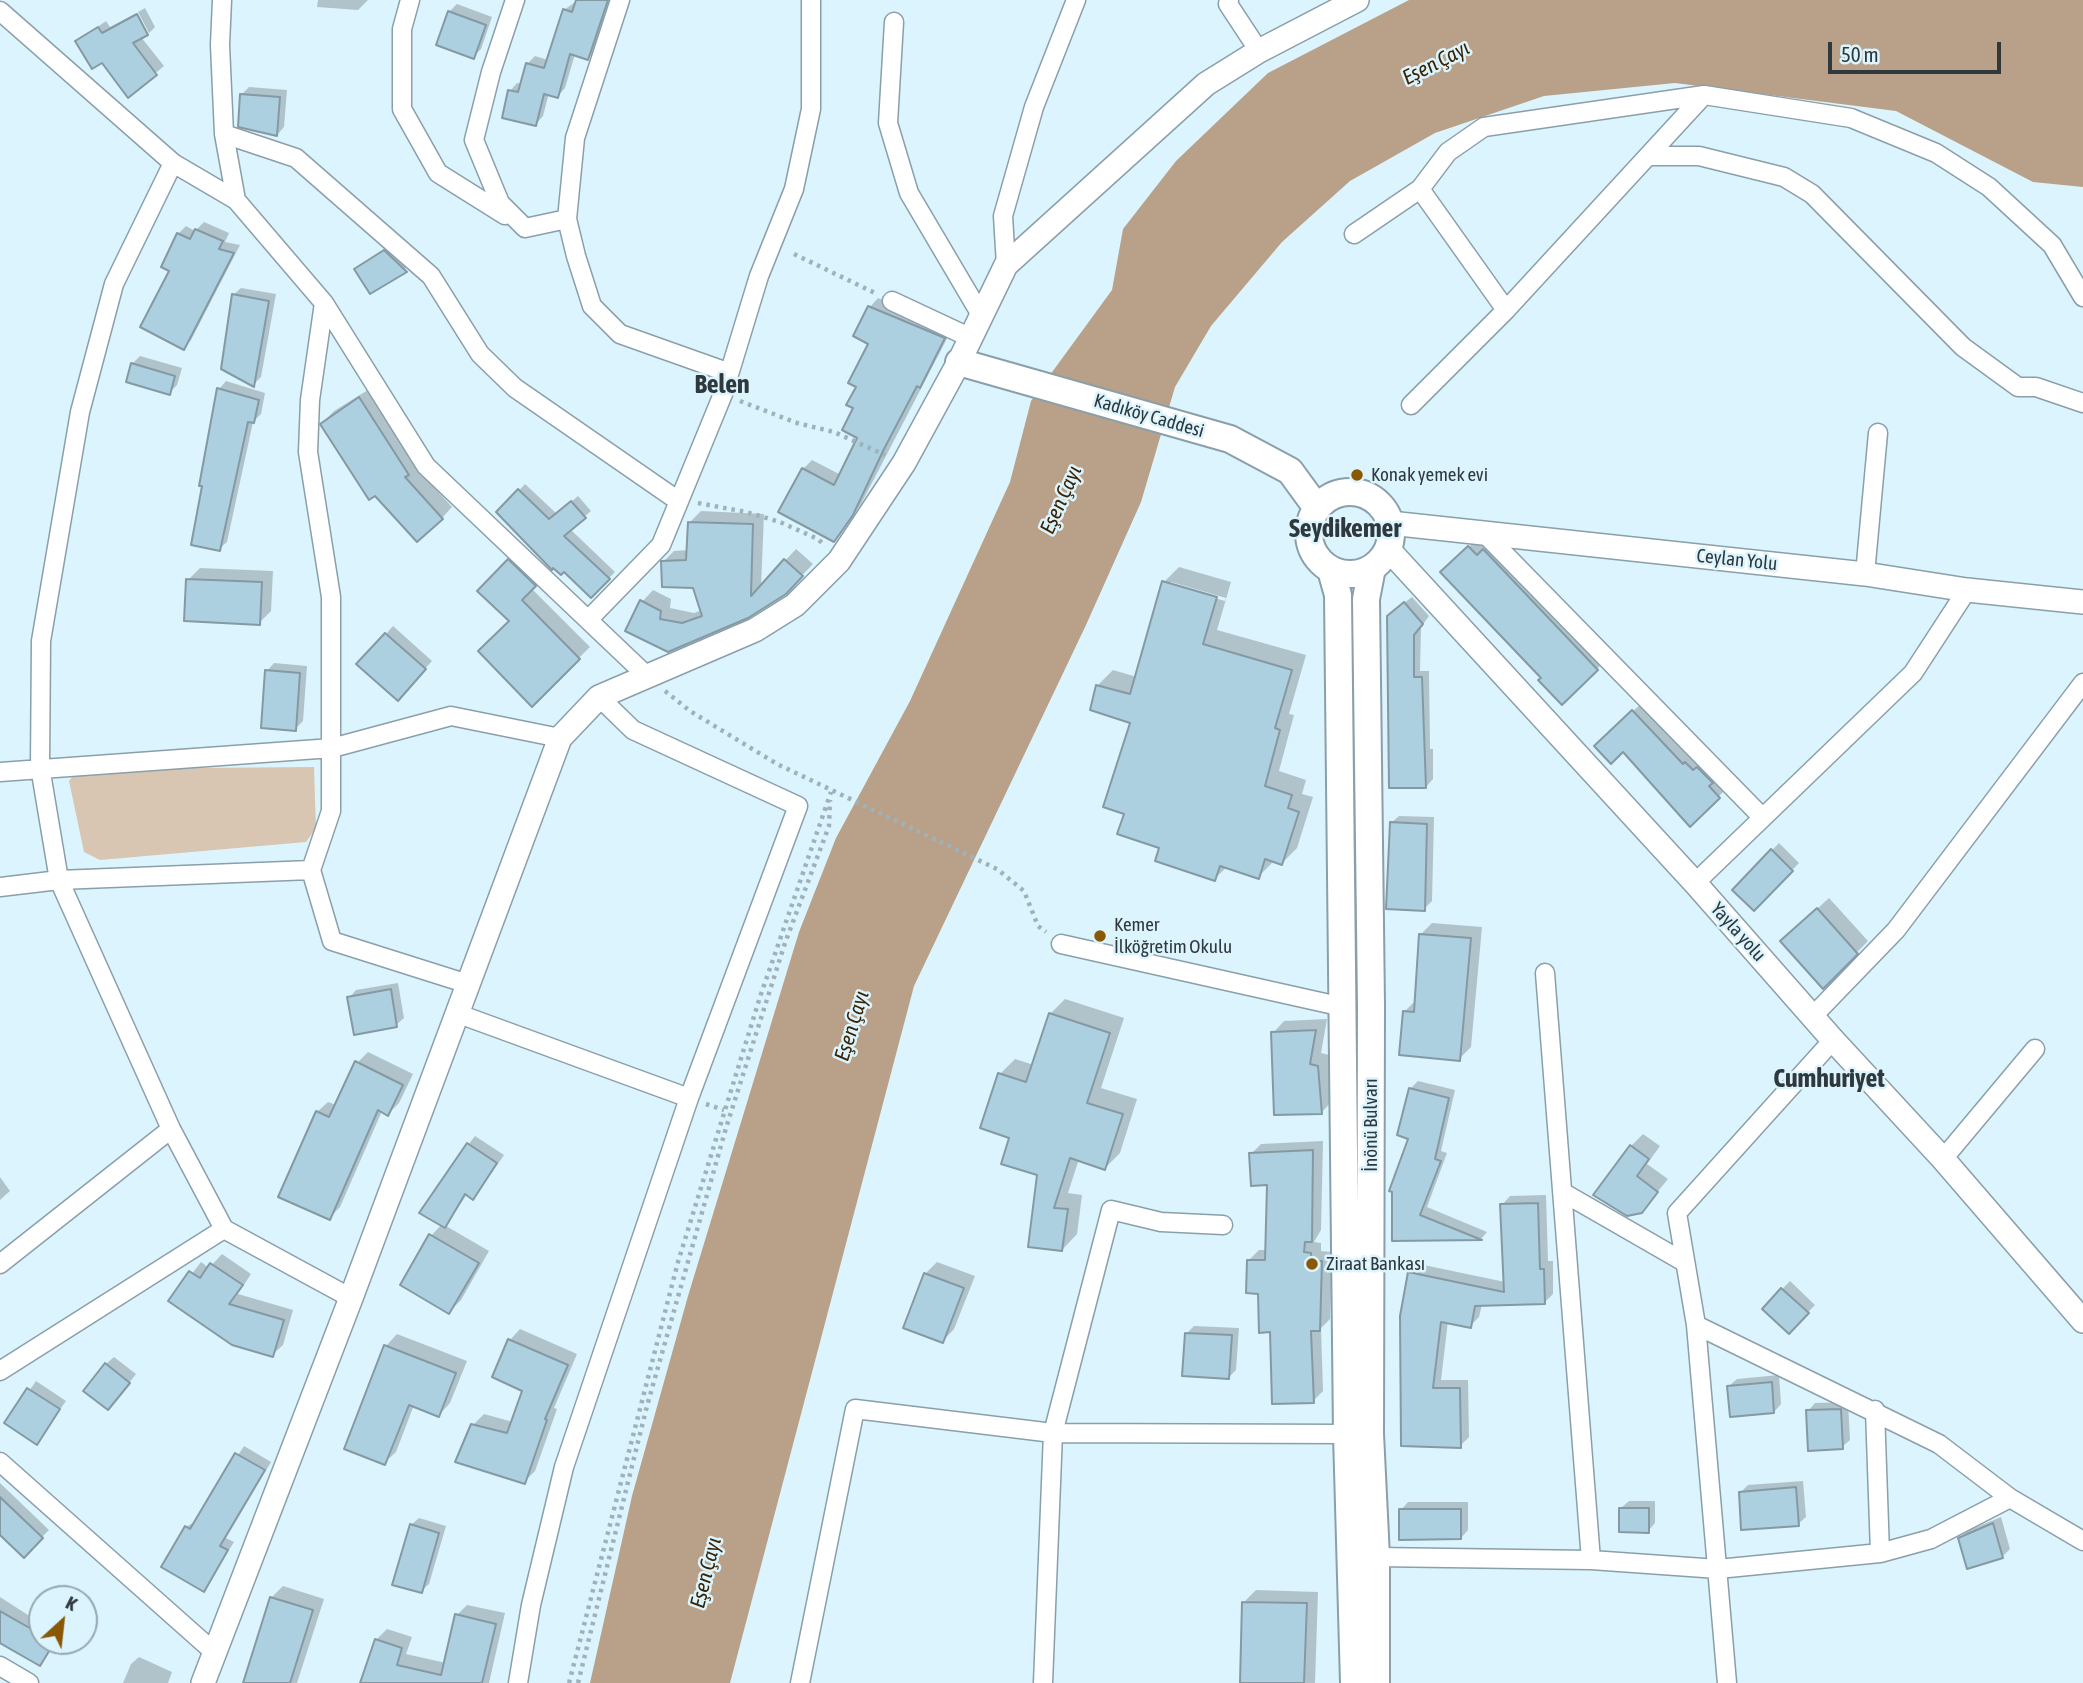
<!DOCTYPE html>
<html>
<head>
<meta charset="utf-8">
<style>
  body { margin:0 }
  #map { position:relative; width:2083px; height:1683px; overflow:hidden; background:#dcf4fe; font-family:"Asap Condensed",sans-serif }
  canvas { display:block }
  .north { position:absolute; left:28px; top:1585px; width:70px; height:70px; box-sizing:border-box; background:#dcf4fe; border:2px solid #97a9b0; border-radius:50%; rotate:27deg; font-size:19px; font-weight:700; line-height:28px; text-align:center; color:#2f383c }
  .north::after { content:''; display:block; margin:auto; width:24px; height:32px; background:#8a5703; clip-path:polygon(50% 0,100% 100%,50% 72%,0 100%) }
  .scale { position:absolute; left:1828px; top:42px; width:173px; height:32px; box-sizing:border-box; border:4px solid #2f383c; border-top:0; padding-left:9px; font-size:21px; line-height:24px; white-space:nowrap; color:#2f383c; -webkit-text-stroke:5px #dcf4fe; paint-order:stroke }
</style>
</head>
<body>
<div id="map">
<canvas width="2083" height="1683"></canvas>
<div class="north">K</div>
<div class="scale">50 m</div>
</div>
<script>
const c = document.querySelector('canvas').getContext('2d');
c.lineJoin = 'round';
function fill(path, color) {
  c.fillStyle = color;
  c.fill(path, 'evenodd');
}
function poly(rows) {
  const path = new Path2D();
  for (const r of rows) {
    if (r.length === 3) {
      path.moveTo(r[0] + r[2], r[1]);
      path.arc(r[0], r[1], r[2], 0, 2 * Math.PI);
      continue;
    }
    path.moveTo(r[0], r[1]);
    for (let i = 2; i < r.length; i += 2) path.lineTo(r[i], r[i + 1]);
  }
  return path;
}
function stroke(path, color, width, dash) {
  c.strokeStyle = color;
  c.lineWidth = width;
  c.lineCap = dash ? 'butt' : 'round';
  c.setLineDash(dash || []);
  c.stroke(path);
}
function drawText(font, color, halo, rows, align = 'center') {
  c.font = font + ' "Asap Condensed",sans-serif';
  c.lineWidth = 5;
  c.setLineDash([]);
  c.textBaseline = 'middle';
  c.strokeStyle = halo;
  c.fillStyle = color;
  for (const [text, x, y, turn = 0] of rows) {
    c.save();
    c.translate(x, y);
    c.rotate((+turn || 0) * Math.PI / 180);
    c.textAlign = isNaN(turn) ? turn : align;
    if (halo) c.strokeText(text, 0, 0);
    c.fillText(text, 0, 0);
    c.restore();
  }
}
fill(poly([
  [314,767,316,828,306,842,100,860,84,852,69,781,78,769]
]), '#d8c6b2');
fill(poly([
  [1409,0,2083,0,2083,187,2033,182,1896,111,1675,83,1544,96,1435,133,1350,181,1282,242,1211,326,1175,387,1141,502,1086,625,914,986,730,1683,590,1683,632,1496,688,1296,799,932,836,838,910,701,1010,482,1031,401,1112,290,1123,229,1176,161,1268,73]
]), '#b8a188');
fill(poly([
  [318,0,368,0,358,10,317,7],
  [578,0,613,0,595,51,588,58,575,54,565,88,558,96,549,93,543,116,536,124,510,91,517,83,522,84,528,63,535,56,548,60,564,10],
  [457,4,492,17,481,49,473,57,449,12],
  [145,8,155,27,149,33,138,12],
  [135,14,145,34,141,37,164,66,129,95,102,61,77,41,106,21,110,27],
  [249,87,287,90,284,127,277,135,242,94],
  [204,222,229,233,225,242,240,245,191,340,183,348,171,270,178,234,186,226,195,231],
  [392,244,413,263,371,292,356,269],
  [241,288,276,294,261,377,254,384,233,295],
  [878,298,952,329,861,504,835,540,803,469,812,460,841,475,860,437,855,408,858,386,871,343,870,307],
  [140,356,182,368,177,385,169,393,128,380,133,363],
  [226,381,265,393,261,414,253,422,227,542,219,549,219,389],
  [371,388,419,463,415,466,452,507,442,518,376,494,369,498,323,422,334,411],
  [525,484,557,514,578,496,591,511,570,529,615,572,591,596,499,512],
  [701,511,764,514,761,587,796,549,813,564,785,593,668,650,642,602,653,590,671,599,670,608,694,613,702,610,694,586,663,562,674,551,689,550,689,523],
  [1477,539,1485,549,1492,542,1604,662,1562,703,1543,678,1442,572],
  [520,550,545,574,532,589,590,647,532,704,511,621,480,591],
  [1179,567,1231,582,1217,630,1306,655,1289,714,1294,715,1279,771,1306,780,1302,794,1313,797,1297,848,1282,863,1274,861,1258,877,1227,867,1214,879,1161,847,1126,813,1133,722,1092,708,1098,685,1113,670,1137,677,1164,582],
  [1171,582,1226,598,1225,601,1171,586],
  [200,568,273,571,271,611,259,623,188,580],
  [1412,597,1429,616,1421,627,1420,671,1429,671,1430,749,1433,749,1433,779,1426,787,1396,609],
  [393,626,432,661,405,691,386,634],
  [274,663,307,666,303,721,295,729,267,671],
  [1643,702,1728,787,1690,825,1623,750,1606,736],
  [1399,816,1434,817,1432,901,1424,909,1391,823],
  [1779,843,1799,863,1754,909,1734,890],
  [1829,898,1868,941,1823,987,1794,930],
  [1432,923,1482,927,1471,1047,1459,1059,1404,1012,1416,1000,1420,935],
  [398,983,404,1018,396,1025,349,998,356,990],
  [1065,999,1124,1018,1101,1088,1137,1099,1120,1153,1105,1168,1079,1159,1068,1193,1082,1195,1077,1234,1062,1250,1039,1174,1011,1137,1000,1074,1015,1059,1034,1065,1050,1014],
  [1327,1019,1321,1053,1329,1055,1333,1100,1322,1112,1273,1033,1284,1021],
  [368,1052,413,1074,399,1103,388,1114,382,1111,340,1207,329,1218,317,1112,328,1102,336,1105,357,1063],
  [1418,1081,1455,1090,1441,1151,1447,1153,1427,1207,1487,1232,1481,1239,1394,1239,1411,1138,1410,1089],
  [1643,1134,1660,1146,1647,1164,1668,1179,1641,1212,1631,1146],
  [475,1136,504,1155,480,1190,473,1197,467,1194,446,1226,489,1251,461,1300,449,1312,431,1236,442,1224,422,1212,435,1188],
  [1323,1141,1321,1230,1314,1242,1321,1243,1321,1251,1332,1252,1330,1319,1321,1328,1323,1391,1313,1401,1271,1331,1249,1260,1259,1250,1267,1250,1269,1184,1251,1154,1261,1144],
  [0,1177,10,1191,0,1200],
  [1546,1195,1548,1261,1553,1261,1553,1294,1545,1302,1482,1304,1479,1317,1470,1326,1448,1321,1441,1380,1468,1380,1469,1437,1460,1446,1403,1444,1410,1273,1419,1264,1505,1282,1502,1205,1510,1196],
  [222,1254,251,1274,238,1294,293,1310,283,1345,272,1355,171,1301,201,1262,209,1268],
  [937,1262,975,1276,954,1329,943,1341,925,1274],
  [1790,1281,1815,1305,1789,1332,1764,1308],
  [1194,1326,1239,1328,1236,1370,1229,1377,1187,1333],
  [520,1329,577,1354,554,1408,557,1409,535,1471,524,1482,473,1425,484,1414,513,1422,524,1390,510,1340],
  [397,1334,467,1361,450,1403,439,1415,414,1405,396,1452,384,1463,386,1346],
  [114,1357,136,1374,115,1401,106,1364],
  [1779,1375,1781,1404,1774,1412,1729,1386,1737,1379],
  [36,1381,66,1401,37,1442,7,1423],
  [1848,1402,1850,1440,1842,1447,1808,1411,1815,1403],
  [244,1446,271,1462,226,1538,234,1542,204,1590,186,1527,196,1521],
  [1803,1481,1806,1517,1798,1524,1740,1493,1748,1485],
  [0,1483,49,1530,24,1555,0,1532],
  [1629,1501,1655,1501,1655,1523,1648,1531,1621,1508],
  [1408,1502,1468,1502,1468,1530,1461,1538,1401,1510],
  [2001,1517,2010,1549,2002,1557,1960,1538,1967,1531],
  [419,1518,446,1526,429,1584,421,1591,411,1525],
  [283,1586,324,1599,297,1683,245,1683,271,1598],
  [1256,1590,1318,1592,1315,1683,1242,1683,1244,1602],
  [0,1597,42,1624,42,1641,57,1641,40,1664,0,1641],
  [467,1605,505,1613,489,1683,362,1683,376,1640,387,1629,412,1637,406,1654,446,1663,457,1615],
  [139,1657,172,1672,168,1683,123,1683,131,1664]
]), '#0003');
const building = poly([
  [576,0,608,0,588,60,570,54,558,98,544,94,536,126,502,118,508,90,518,92,526,63,544,68,563,9,572,12,576,0],
  [448,11,486,25,474,59,436,45,448,11],
  [137,14,148,35,133,43,157,75,128,98,102,63,92,69,75,41,98,27,102,33,137,14],
  [240,94,280,97,277,136,238,127,240,94],
  [195,229,223,241,219,249,234,253,184,350,140,327,169,271,161,267,177,233,190,239,195,229],
  [384,250,407,272,370,294,354,269,384,250],
  [232,294,269,301,254,387,221,369,232,294],
  [868,306,945,338,920,388,917,386,884,449,853,515,834,542,778,512,802,468,834,485,857,438,842,430,853,408,846,405,856,387,848,383,868,344,853,336,868,306],
  [131,363,175,376,170,395,126,382,131,363],
  [217,388,259,400,254,423,248,422,220,551,191,545,202,486,199,486,217,388],
  [359,397,409,475,405,477,443,519,417,542,375,496,369,500,320,424,359,397],
  [518,489,549,519,571,501,586,518,564,536,610,579,591,598,564,572,561,575,553,568,552,570,496,512,518,489],
  [688,522,753,524,751,596,784,559,803,576,786,594,748,618,668,652,625,631,640,600,661,611,660,619,682,623,702,616,693,588,662,587,661,561,686,560,688,522],
  [1468,546,1477,555,1483,549,1598,670,1562,705,1538,680,1541,678,1440,572,1468,546],
  [508,559,536,586,522,600,580,659,532,707,478,651,509,621,477,591,508,559],
  [186,579,262,582,260,625,184,621,186,579],
  [1162,581,1217,597,1203,644,1292,670,1275,728,1280,730,1265,786,1292,795,1288,808,1299,812,1282,865,1265,859,1259,879,1220,866,1215,881,1155,861,1159,848,1117,834,1124,814,1103,807,1130,723,1090,710,1096,685,1130,694,1162,581],
  [1404,602,1423,624,1414,635,1414,677,1422,677,1426,788,1389,788,1387,616,1404,602],
  [385,633,426,669,398,701,356,664,385,633],
  [265,670,300,673,296,731,261,728,265,670],
  [1632,710,1683,764,1685,762,1693,770,1697,767,1713,783,1709,786,1720,798,1690,827,1623,752,1611,764,1594,746,1632,710],
  [1390,822,1427,824,1425,911,1386,909,1390,822],
  [1771,849,1793,871,1754,911,1732,890,1771,849],
  [1817,908,1858,954,1823,989,1780,941,1817,908],
  [1419,934,1471,938,1460,1061,1399,1055,1403,1011,1414,1012,1419,934],
  [391,989,397,1027,354,1035,347,997,391,989],
  [1049,1013,1110,1033,1087,1103,1123,1114,1105,1170,1070,1158,1054,1208,1068,1209,1062,1251,1028,1247,1037,1175,1001,1164,1009,1138,980,1128,998,1073,1026,1082,1049,1013],
  [1316,1030,1310,1064,1318,1066,1322,1114,1274,1115,1271,1032,1316,1030],
  [355,1061,403,1085,388,1116,378,1110,330,1220,278,1197,316,1111,329,1117,355,1061],
  [1409,1088,1449,1098,1435,1159,1441,1161,1420,1215,1482,1240,1392,1241,1392,1192,1389,1191,1408,1139,1397,1135,1409,1088],
  [467,1143,497,1163,473,1200,465,1194,445,1228,419,1213,467,1143],
  [1630,1145,1649,1159,1637,1176,1658,1192,1642,1213,1627,1216,1593,1195,1630,1145],
  [1313,1150,1312,1242,1305,1242,1304,1252,1311,1253,1311,1261,1322,1261,1320,1331,1311,1331,1314,1403,1272,1404,1270,1332,1259,1333,1258,1294,1246,1293,1247,1260,1265,1260,1267,1185,1251,1186,1249,1153,1313,1150],
  [1538,1203,1540,1269,1544,1269,1545,1304,1475,1306,1471,1328,1441,1322,1433,1388,1460,1388,1461,1448,1401,1446,1400,1316,1408,1272,1504,1292,1500,1204,1538,1203],
  [429,1234,479,1263,449,1314,400,1285,429,1234],
  [210,1263,243,1285,229,1304,284,1320,273,1357,232,1345,168,1301,189,1271,200,1278,210,1263],
  [924,1273,964,1288,943,1343,903,1328,924,1273],
  [1781,1288,1809,1313,1789,1334,1762,1309,1781,1288],
  [1185,1333,1232,1335,1229,1379,1182,1376,1185,1333],
  [508,1339,568,1365,545,1419,547,1420,525,1484,455,1462,471,1424,507,1433,522,1391,492,1377,508,1339],
  [384,1345,456,1373,439,1417,409,1405,385,1465,344,1449,384,1345],
  [105,1363,130,1383,108,1410,83,1391,105,1363],
  [1772,1382,1774,1413,1730,1417,1727,1386,1772,1382],
  [27,1388,60,1409,37,1445,4,1423,27,1388],
  [1841,1409,1843,1449,1808,1451,1806,1410,1841,1409],
  [235,1453,265,1470,220,1546,228,1550,204,1592,161,1567,185,1526,190,1529,235,1453],
  [1796,1487,1799,1526,1741,1530,1739,1492,1796,1487],
  [0,1497,43,1538,24,1558,0,1535,0,1497],
  [1619,1508,1649,1508,1649,1533,1619,1532,1619,1508],
  [1399,1509,1461,1509,1461,1539,1399,1540,1399,1509],
  [1993,1523,2003,1558,1967,1569,1958,1538,1993,1523],
  [410,1524,439,1533,422,1593,392,1585,410,1524],
  [270,1597,313,1610,290,1683,243,1683,270,1597],
  [1242,1602,1307,1603,1304,1683,1240,1683,1242,1602],
  [0,1611,42,1635,42,1641,54,1643,40,1666,0,1643,0,1611],
  [455,1614,496,1624,482,1683,360,1683,375,1639,402,1648,397,1665,441,1675,455,1614]
]);
fill(building, '#acd0df');
stroke(building, '#8499a3', 2);
const minor = poly([
  [222,0,220,45,224,134,236,200],
  [410,0,402,29,402,109,438,173,505,215],
  [515,0,491,72,474,140,500,203,525,228,567,219],
  [620,0,575,138,567,219,576,256,592,306,620,334,727,372],
  [1229,0,1228,4,1259,51],
  [0,11,173,163,236,200,324,303,426,466,648,677],
  [894,22,888,123,909,193,981,315],
  [224,134,296,158,431,276,480,354,515,388,677,500],
  [1648,156,1699,156,1784,177,1812,194,1963,347,2018,387,2036,387,2083,403],
  [173,163,114,284,80,412,41,641,40,767,59,880,171,1129,224,1229,351,1298],
  [1420,189,1506,310],
  [1354,234,1420,189,1448,152,1484,127,1704,95,1851,118,1936,153,1989,187,2052,245,2083,297],
  [1006,265,1003,216,1034,107,1076,0],
  [892,301,971,338],
  [324,303,310,400,308,452,331,597,331,811,311,870,332,941,468,984],
  [1411,405,1506,310,1704,95],
  [1484,533,1762,817],
  [1865,574,1878,433],
  [588,620,661,545,723,394,759,276,794,189,811,109,811,0],
  [0,772,332,748,451,716,560,738],
  [1695,883,1913,673,1967,590],
  [0,887,59,880,311,870],
  [1061,944,1343,1007],
  [1545,973,1591,1560],
  [456,1013,689,1098],
  [1813,1016,1896,930,2083,683],
  [1943,1159,2035,1049],
  [1564,1193,1684,1262],
  [0,1264,171,1129],
  [1696,1325,1939,1444,2010,1498,2083,1541],
  [0,1371,224,1229],
  [1875,1410,1880,1553],
  [0,1462,214,1652],
  [1376,1557,1591,1560,1718,1569,1880,1553,1931,1539,2010,1498],
  [0,1666,29,1683],
  [518,1683,531,1605,564,1467,689,1098,798,806,633,730,599,697],
  [800,1683,855,1409,1053,1433,1347,1434],
  [1043,1683,1053,1433,1111,1210,1161,1222,1223,1225],
  [1727,1683,1696,1325,1677,1213,1833,1040]
]);
const tertiary = poly([
  [1390,523,1865,574,1967,590,2083,602],
  [1388,549,1695,883,1833,1040,1943,1159,2083,1321],
  [203,1683,351,1298,560,738,599,697,755,630,795,605,839,561,904,463,959,362,1006,265,1206,84,1259,51,1357,0]
]);
const secondary = poly([
  [959,362,1230,439,1290,471,1317,508],
  [1350,533,41],
  [1372,568,1366,599,1371,1006,1370,1434,1376,1557,1376,1683],
  [1331,570,1338,595,1347,1434,1354,1683]
]);
stroke(minor, '#8a9fa9', 21);
stroke(tertiary, '#8a9fa9', 26);
stroke(secondary, '#8a9fa9', 30);
stroke(poly([
  [794,254,875,293],
  [740,401,797,423,834,432,885,455],
  [698,503,746,512,780,522,818,539,824,545],
  [665,691,690,711,777,764,997,869,1024,891,1038,926,1046,932],
  [706,1104,724,1110],
  [569,1683,678,1262,760,997,831,792],
  [578,1683,647,1406,726,1128,785,943,829,826,830,800]
]), '#9fb2ba', 4.5, [3.5, 5]);
stroke(minor, '#fff', 18);
stroke(tertiary, '#fff', 23);
stroke(secondary, '#fff', 26);
for (const [x, y, r, color] of [
  [1357,475,7,"#8a5703"],
  [1100,936,7,"#8a5703"],
  [1312,1264,7,"#8a5703"]
]) {
  const dot = new Path2D();
  dot.arc(x, y, r, 0, 2 * Math.PI);
  c.fillStyle = color;
  c.fill(dot);
  stroke(dot, '#dcf4fe', 2.5);
}
drawText('19px', '#2f383c', '#dcf4fe', [
  ["Kadıköy Caddesi",1149,416,16],
  ["Ceylan Yolu",1737,560,6],
  ["Yayla yolu",1738,932,48],
  ["İnönü Bulvarı",1371,1125,-90]
]);
drawText('19px', '#2f383c', '#dcf4fe', [
  ["Konak yemek evi",1371,475],
  ["Kemer",1114,925],
  ["İlköğretim Okulu",1114,947],
  ["Ziraat Bankası",1326,1264]
], 'left');
drawText('italic 21px', '#3b2302', '#dcf4fe', [
  ["Eşen Çayı",1436,63,-27],
  ["Eşen Çayı",1061,500,-66],
  ["Eşen Çayı",852,1026,-73],
  ["Eşen Çayı",706,1573,-76]
]);
drawText('bold 26px', '#2f383c', '#dcf4fe', [
  ["Belen",722,385],
  ["Seydikemer",1345,529],
  ["Cumhuriyet",1829,1079]
]);
</script>
</body>
</html>
